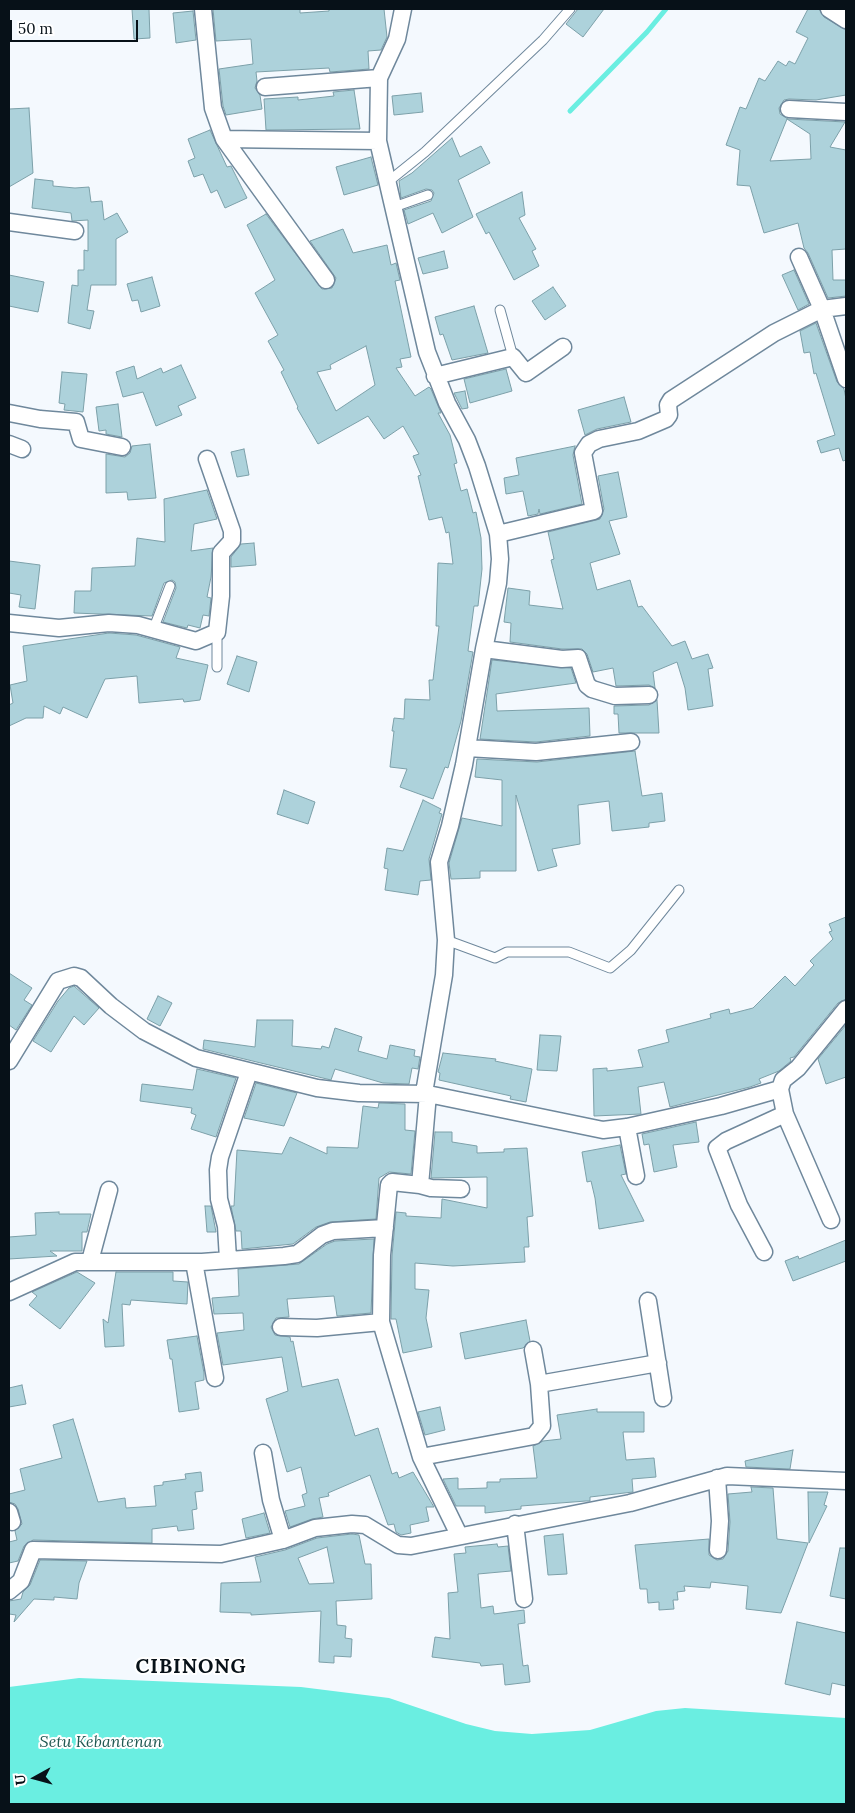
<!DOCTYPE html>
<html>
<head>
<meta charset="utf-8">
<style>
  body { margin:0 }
  #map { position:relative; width:855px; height:1813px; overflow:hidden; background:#f4f9fe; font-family:Lora,serif }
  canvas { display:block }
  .frame { position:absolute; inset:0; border:10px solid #071118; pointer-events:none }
  .north { position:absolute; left:10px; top:1753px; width:50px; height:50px; -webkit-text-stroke:4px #fff; paint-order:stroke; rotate:263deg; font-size:14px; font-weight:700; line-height:20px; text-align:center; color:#071118 }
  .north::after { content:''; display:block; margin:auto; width:18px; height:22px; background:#071118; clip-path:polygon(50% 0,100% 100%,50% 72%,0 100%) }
  .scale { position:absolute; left:10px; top:20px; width:128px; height:22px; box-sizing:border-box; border:2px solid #071118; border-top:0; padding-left:6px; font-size:15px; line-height:18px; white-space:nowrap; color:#071118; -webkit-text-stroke:4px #fff; paint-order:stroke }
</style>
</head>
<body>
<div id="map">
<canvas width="855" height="1813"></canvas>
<div class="frame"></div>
<div class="north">U</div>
<div class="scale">50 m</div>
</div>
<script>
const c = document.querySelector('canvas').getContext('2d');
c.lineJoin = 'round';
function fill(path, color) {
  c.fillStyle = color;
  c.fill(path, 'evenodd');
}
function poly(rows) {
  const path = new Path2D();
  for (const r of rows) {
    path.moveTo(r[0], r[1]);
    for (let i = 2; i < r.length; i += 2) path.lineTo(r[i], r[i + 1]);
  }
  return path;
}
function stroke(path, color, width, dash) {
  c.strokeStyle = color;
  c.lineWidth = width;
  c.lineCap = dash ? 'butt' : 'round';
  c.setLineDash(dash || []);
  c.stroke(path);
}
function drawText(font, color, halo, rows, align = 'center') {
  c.font = font + ' Lora,serif';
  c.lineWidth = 4;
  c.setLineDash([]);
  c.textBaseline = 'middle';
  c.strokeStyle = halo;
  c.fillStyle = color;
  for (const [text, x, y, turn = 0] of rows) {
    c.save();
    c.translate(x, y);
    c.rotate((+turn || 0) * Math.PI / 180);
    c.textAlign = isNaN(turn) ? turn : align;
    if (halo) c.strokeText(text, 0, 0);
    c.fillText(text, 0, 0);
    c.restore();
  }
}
fill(poly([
  [79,1678,301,1687,389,1698,466,1724,495,1731,532,1734,590,1730,656,1711,685,1708,846,1718,846,1804,9,1804,9,1687]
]), '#6aeee1');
stroke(poly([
  [570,111,647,32,666,9]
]), '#6aeee1', 5);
const building = poly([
  [132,9,149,9,150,38,134,39,132,9],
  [213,9,300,9,300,13,329,11,329,9,384,9,387,37,381,50,368,51,369,69,330,72,329,68,256,72,257,81,255,88,260,95,262,109,226,115,223,106,219,69,253,64,251,39,216,41,213,9],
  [578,9,604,9,583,37,566,24,578,9],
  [808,9,819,9,824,17,846,30,846,95,816,100,789,99,784,100,779,108,780,114,788,119,845,122,830,147,846,150,846,249,832,250,833,280,846,280,846,296,828,298,808,253,804,248,798,223,764,233,750,186,737,185,740,150,726,145,740,107,746,109,759,78,765,81,778,61,786,66,789,61,795,64,808,38,796,32,808,9],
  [787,119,810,134,811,159,770,161,787,119],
  [193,11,196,40,176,43,173,13,193,11],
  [354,90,360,129,266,130,264,99,298,97,298,100,334,96,333,92,354,90],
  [421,93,423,112,394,115,392,96,421,93],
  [29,108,33,173,9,187,9,109,29,108],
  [210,130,227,167,231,166,247,198,225,208,217,190,211,193,203,174,194,177,188,161,195,158,188,139,210,130],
  [452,138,460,157,481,146,490,163,458,180,473,217,442,233,433,213,408,224,404,210,431,201,434,193,432,190,426,189,401,198,399,181,412,173,452,138],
  [371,157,378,185,344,195,336,167,371,157],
  [35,179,53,181,53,186,75,188,89,187,91,202,102,201,104,220,117,213,128,232,116,239,116,285,91,285,87,310,94,311,90,329,68,323,72,285,78,286,78,270,84,270,84,250,88,251,88,220,72,221,71,213,32,208,35,179],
  [522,192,525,215,519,218,536,249,532,251,539,266,514,280,489,232,486,234,476,214,522,192],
  [266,214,322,289,332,288,336,278,310,241,343,229,353,253,387,245,391,265,396,263,400,280,395,281,411,357,400,359,402,367,396,368,415,396,429,387,431,389,441,413,438,413,450,435,457,463,454,464,461,491,467,489,473,513,476,512,481,538,482,569,478,606,474,606,468,651,473,652,461,721,448,768,445,767,433,799,400,787,407,769,390,767,394,731,392,731,394,718,404,719,405,699,430,700,429,680,433,680,439,626,436,626,438,563,453,564,449,532,446,533,442,517,429,520,418,476,421,475,413,456,419,454,403,426,384,439,368,416,318,444,297,408,298,407,281,372,284,370,268,341,278,335,255,293,275,280,247,225,266,214],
  [366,346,375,385,336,411,317,372,331,369,330,365,366,346],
  [444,251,448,268,423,274,418,258,444,251],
  [794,270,809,304,798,310,782,275,794,270],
  [9,275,44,282,38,312,9,306,9,275],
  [152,277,160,306,141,312,138,300,132,301,127,284,152,277],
  [553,287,566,306,545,320,532,301,553,287],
  [474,306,488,353,452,360,443,334,440,335,435,317,474,306],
  [816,323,837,382,844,389,846,399,846,460,843,461,839,448,821,453,817,441,835,435,816,373,814,374,810,352,804,353,800,331,816,323],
  [181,365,196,398,178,406,182,415,156,426,143,392,123,397,116,372,134,366,137,379,161,368,163,373,181,365],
  [506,369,512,391,470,403,464,379,506,369],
  [62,372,87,374,83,412,64,410,65,404,59,403,62,372],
  [465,391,468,408,462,409,454,393,465,391],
  [624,397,631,422,597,429,585,435,578,410,624,397],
  [118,404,122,437,106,434,106,430,99,431,96,407,118,404],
  [150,444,156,498,128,500,127,492,106,493,106,454,125,457,130,453,132,446,150,444],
  [575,446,573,455,582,504,540,514,539,509,538,514,528,516,523,491,506,494,504,478,519,475,516,458,575,446],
  [244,449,249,475,237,477,231,452,244,449],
  [618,472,627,517,609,521,620,554,590,563,597,590,630,580,638,607,642,606,672,646,685,641,692,659,708,654,713,668,708,669,713,706,688,710,685,688,677,662,653,672,655,688,649,685,616,686,613,668,593,672,587,654,582,649,562,649,510,642,511,623,504,622,508,588,530,591,529,605,563,609,551,560,554,559,548,532,600,519,604,509,598,476,618,472],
  [207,490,217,519,194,524,191,551,213,548,211,577,207,597,211,598,209,616,203,615,200,628,188,625,187,628,163,622,176,588,175,582,172,580,164,583,152,616,74,613,75,591,91,591,92,568,135,566,137,538,165,542,164,499,207,490],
  [254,543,256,565,231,567,231,557,241,544,254,543],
  [9,561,40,565,35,609,19,607,21,595,9,593,9,561],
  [109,633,136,635,180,647,176,658,208,665,200,700,184,702,183,699,139,703,137,676,105,679,87,718,63,707,60,714,44,706,43,718,26,718,9,726,9,705,13,703,10,685,27,681,23,646,109,633],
  [237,656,257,662,249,692,227,684,237,656],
  [492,660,571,668,576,683,496,694,497,711,589,708,590,736,536,742,480,739,492,660],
  [657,700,659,733,619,733,618,714,614,714,614,706,649,705,657,700],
  [635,751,642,796,662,793,665,821,649,823,649,827,612,831,609,801,578,805,580,844,552,849,557,866,538,871,516,795,516,871,480,871,480,878,451,879,449,863,462,818,502,826,502,780,475,777,477,759,537,762,635,751],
  [284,790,315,802,308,824,277,814,284,790],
  [423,800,441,809,439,813,442,814,429,859,431,880,420,881,418,895,385,890,388,869,384,868,387,848,403,851,423,800],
  [846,917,846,999,838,1003,794,1057,790,1058,791,1061,779,1071,759,1079,761,1083,750,1087,670,1107,664,1082,638,1087,641,1114,594,1116,593,1069,607,1068,607,1071,643,1067,638,1050,669,1042,666,1030,711,1018,710,1014,729,1009,730,1014,753,1008,785,976,795,986,814,965,810,961,833,939,829,932,832,931,829,924,846,917],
  [9,973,32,988,24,1000,32,1005,16,1030,9,1025,9,973],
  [74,986,99,1008,84,1025,74,1016,51,1052,33,1041,58,1001,69,988,74,986],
  [158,996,172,1003,160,1026,147,1019,158,996],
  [257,1020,293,1020,292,1046,321,1049,322,1046,329,1048,335,1028,362,1037,358,1051,387,1059,390,1045,415,1050,414,1056,420,1057,418,1069,412,1068,409,1084,383,1083,335,1069,331,1080,203,1049,204,1040,255,1047,257,1020],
  [846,1025,846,1077,826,1084,818,1059,846,1025],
  [540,1035,561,1036,557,1071,537,1070,540,1035],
  [443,1053,496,1059,495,1061,532,1069,526,1102,510,1099,511,1096,439,1080,440,1073,438,1072,443,1053],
  [197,1069,236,1078,216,1137,191,1129,196,1115,191,1113,192,1108,140,1101,142,1084,193,1090,197,1069],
  [256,1083,297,1093,284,1126,244,1118,256,1083],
  [379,1103,405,1104,405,1130,415,1131,411,1174,389,1172,379,1178,376,1219,330,1222,316,1227,293,1244,242,1249,241,1231,236,1231,231,1206,234,1206,237,1150,282,1154,290,1137,327,1154,327,1147,358,1148,363,1106,378,1108,379,1103],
  [696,1122,699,1142,673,1145,677,1167,654,1172,649,1144,644,1145,642,1134,696,1122],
  [435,1132,452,1132,452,1142,477,1146,477,1153,504,1152,504,1149,527,1148,533,1216,527,1217,529,1247,524,1247,525,1262,453,1266,415,1263,415,1289,429,1290,426,1318,432,1347,403,1353,396,1319,391,1319,392,1256,396,1212,406,1213,406,1216,441,1218,442,1199,487,1208,487,1177,431,1178,435,1132],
  [620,1145,626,1174,621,1175,644,1221,599,1229,595,1198,591,1181,587,1182,582,1152,620,1145],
  [205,1206,211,1206,216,1232,207,1232,205,1206],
  [59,1212,59,1214,91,1214,87,1232,82,1232,82,1251,50,1251,57,1256,9,1259,9,1237,36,1235,35,1213,59,1212],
  [374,1239,371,1313,337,1316,334,1296,287,1299,289,1317,276,1318,271,1327,275,1335,290,1337,291,1342,293,1341,302,1387,338,1379,355,1436,378,1428,392,1474,397,1472,399,1478,413,1472,434,1507,426,1507,429,1521,410,1525,411,1533,401,1535,396,1532,394,1524,388,1525,370,1475,328,1493,329,1496,319,1498,323,1517,312,1519,290,1527,285,1511,305,1506,302,1495,307,1493,301,1467,287,1472,266,1399,288,1391,282,1357,223,1365,217,1333,244,1330,243,1313,214,1314,212,1298,239,1296,238,1269,299,1264,327,1244,335,1241,374,1239],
  [846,1240,846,1261,793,1281,785,1261,798,1256,799,1259,846,1240],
  [77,1272,95,1283,60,1329,29,1305,37,1296,32,1292,77,1272],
  [116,1272,173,1272,173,1281,188,1282,187,1304,131,1300,130,1305,122,1304,124,1346,105,1347,103,1319,108,1323,116,1272],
  [526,1320,530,1341,523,1348,465,1359,460,1333,526,1320],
  [197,1336,204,1373,204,1380,195,1382,199,1409,179,1412,172,1359,170,1359,167,1340,197,1336],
  [22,1385,26,1404,9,1407,9,1388,22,1385],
  [440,1407,445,1430,425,1435,418,1412,440,1407],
  [597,1409,597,1412,644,1412,644,1432,623,1432,626,1460,654,1458,656,1477,632,1479,633,1492,590,1497,590,1501,586,1501,521,1506,521,1509,485,1513,485,1506,456,1506,443,1479,458,1478,458,1489,487,1488,487,1482,500,1482,500,1479,537,1478,533,1446,543,1441,561,1439,557,1415,597,1409],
  [73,1419,98,1502,125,1498,126,1508,156,1506,154,1486,163,1485,163,1482,186,1479,185,1474,201,1472,203,1491,195,1492,197,1509,192,1510,194,1529,178,1531,177,1526,152,1529,152,1543,33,1540,24,1546,18,1561,9,1563,9,1542,17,1540,15,1531,22,1524,18,1509,15,1504,9,1502,9,1494,25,1490,20,1469,62,1458,53,1425,73,1419],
  [793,1450,790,1469,746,1467,745,1461,793,1450],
  [751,1487,773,1488,777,1539,808,1543,781,1613,746,1609,748,1586,711,1582,710,1588,684,1586,685,1591,677,1592,678,1600,673,1600,674,1609,659,1610,659,1602,648,1603,647,1589,640,1589,635,1545,709,1539,709,1555,717,1560,723,1559,728,1551,730,1522,728,1494,752,1492,751,1487],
  [808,1492,828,1492,824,1505,827,1506,809,1543,808,1492],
  [264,1513,270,1533,246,1538,242,1519,264,1513],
  [352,1534,359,1535,365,1564,371,1564,372,1599,336,1601,337,1625,346,1626,345,1638,352,1639,351,1657,334,1656,334,1663,319,1662,321,1611,251,1615,251,1613,220,1612,221,1583,261,1582,255,1557,285,1550,317,1538,352,1534],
  [327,1547,334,1583,309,1584,298,1558,327,1547],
  [563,1534,567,1574,548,1575,544,1536,563,1534],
  [497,1544,498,1547,508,1546,511,1571,478,1574,481,1608,493,1606,494,1614,524,1610,525,1623,518,1624,523,1666,528,1665,530,1682,505,1685,503,1664,481,1666,480,1663,432,1657,435,1637,450,1639,448,1593,458,1592,454,1554,466,1553,465,1547,497,1544],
  [840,1548,846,1548,846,1599,830,1596,840,1548],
  [40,1560,87,1561,79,1583,77,1599,54,1597,54,1600,34,1599,14,1622,16,1615,9,1614,9,1601,21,1599,23,1592,30,1585,40,1560],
  [797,1622,846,1633,846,1686,832,1683,830,1695,785,1684,797,1622]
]);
fill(building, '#add2db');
stroke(building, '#7ca0a9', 1);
const service = poly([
  [389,181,425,152,543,40,570,9],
  [394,207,428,195],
  [500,310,513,357],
  [153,630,170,586],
  [217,667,217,632],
  [446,940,495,958,507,952,569,952,610,968,631,950,679,890]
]);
const minor = poly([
  [203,9,213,108,224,139,326,280],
  [403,9,397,39,379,78,378,141,427,352,447,403,467,440,477,466,498,534,500,559,498,583,484,649,464,765,450,826,439,862,446,940,444,975,424,1093],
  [829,9,846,20],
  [265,87,379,78],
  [789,109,846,112],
  [224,139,378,141],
  [9,222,75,231],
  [799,257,822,309,846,379],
  [435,376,513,357,526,373,563,347],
  [9,413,40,419,76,422,81,439,122,447],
  [9,444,22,449],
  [498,534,594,511,583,453,589,444,599,439,638,431,666,419,669,415,668,405,671,400,774,333,822,309,846,306],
  [9,623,59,628,109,623,138,625,196,641,217,632,221,596,221,553,232,541,232,531,207,459],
  [484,649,562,659,578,658,587,685,592,689,615,696,649,695],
  [467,748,536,752,631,742],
  [9,1061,58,981,74,976,81,978,111,1006,144,1031,196,1058,317,1088,359,1093,428,1094,603,1130,627,1127,721,1106,780,1089,783,1080,798,1068,846,1009],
  [780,1089,785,1114,831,1220],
  [428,1094,420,1185,431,1188,461,1189],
  [627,1127,636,1176],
  [420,1185,392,1182,389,1185,382,1255,381,1322,421,1457,459,1535],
  [764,1252,739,1205,717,1148,726,1141,785,1114],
  [228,1259,226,1226,219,1199,218,1170,220,1157,249,1072],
  [90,1261,109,1190],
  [194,1262,215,1378],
  [9,1292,75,1262,202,1262,284,1256,297,1254,322,1235,333,1231,385,1228],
  [648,1301,663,1398],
  [281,1327,317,1328,381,1322],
  [533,1350,539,1384],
  [263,1453,271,1500,283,1540],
  [421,1457,534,1436,542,1426,539,1384,658,1363],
  [717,1478,720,1521,718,1550],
  [9,1512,12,1522],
  [515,1524,524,1599],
  [9,1591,21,1581,33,1550,221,1554,283,1540,315,1528,352,1524,365,1525,398,1545,411,1546,630,1503,727,1476,846,1481]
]);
stroke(service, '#6f889c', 11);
stroke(minor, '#6f889c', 19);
stroke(service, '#fff', 9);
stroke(minor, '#fff', 16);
drawText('italic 16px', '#1f5852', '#fff', [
  ["Setu Kebantenan",101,1742]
]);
c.letterSpacing = '1px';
drawText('bold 20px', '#071118', '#fff', [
  ["CIBINONG",191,1667]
]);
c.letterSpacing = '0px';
</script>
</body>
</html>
